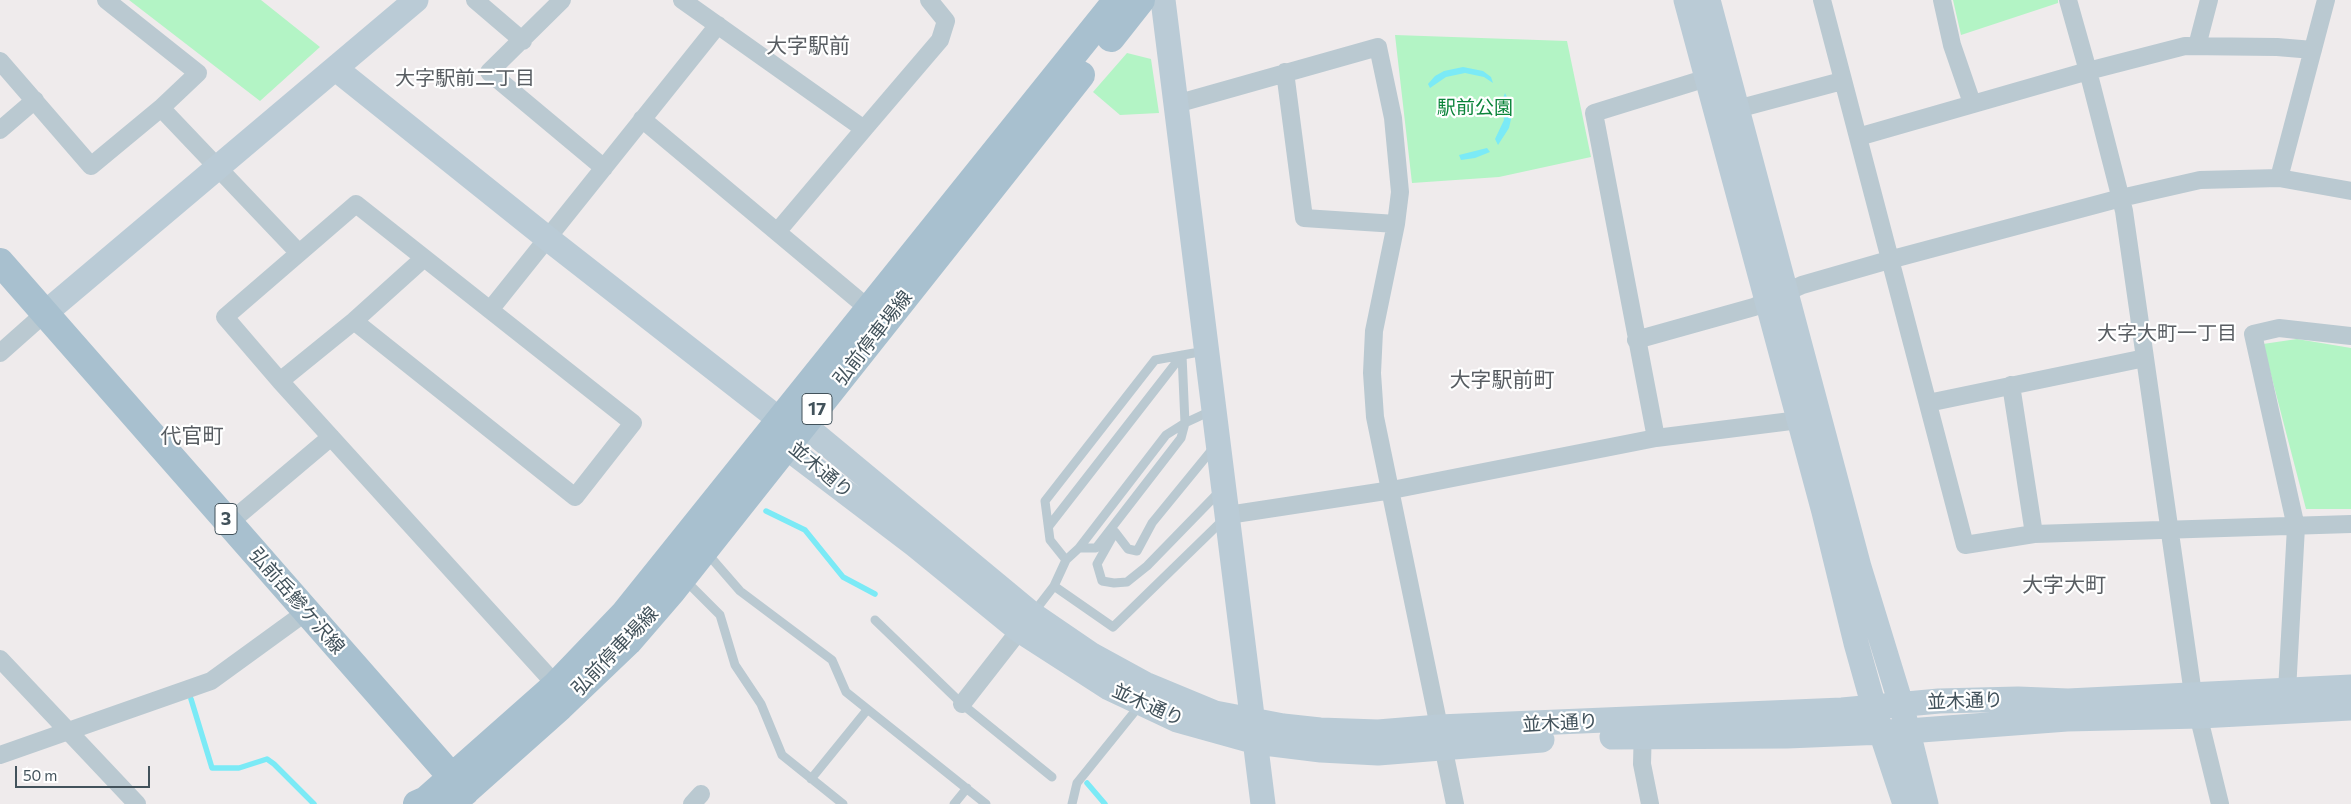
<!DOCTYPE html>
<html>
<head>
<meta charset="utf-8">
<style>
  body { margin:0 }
  #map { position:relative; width:2351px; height:804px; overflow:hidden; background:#efebec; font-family:Commissioner,sans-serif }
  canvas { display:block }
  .scale { position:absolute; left:15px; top:766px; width:135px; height:22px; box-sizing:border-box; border:2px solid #42525b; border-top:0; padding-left:6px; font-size:15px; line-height:18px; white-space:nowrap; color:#42525b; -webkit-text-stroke:4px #fff; paint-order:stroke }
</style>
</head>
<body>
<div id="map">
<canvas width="2351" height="804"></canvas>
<div class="scale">50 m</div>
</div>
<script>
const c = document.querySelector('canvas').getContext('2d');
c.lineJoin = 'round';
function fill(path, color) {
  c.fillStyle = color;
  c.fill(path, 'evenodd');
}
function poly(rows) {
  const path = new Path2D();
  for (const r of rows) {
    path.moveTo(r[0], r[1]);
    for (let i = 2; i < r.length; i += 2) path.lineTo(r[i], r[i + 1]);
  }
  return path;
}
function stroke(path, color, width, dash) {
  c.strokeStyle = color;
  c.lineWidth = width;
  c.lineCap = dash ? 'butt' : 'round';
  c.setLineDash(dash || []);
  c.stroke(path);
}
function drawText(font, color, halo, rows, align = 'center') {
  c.font = font + ' Commissioner,"Noto Sans JP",sans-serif';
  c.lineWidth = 4.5;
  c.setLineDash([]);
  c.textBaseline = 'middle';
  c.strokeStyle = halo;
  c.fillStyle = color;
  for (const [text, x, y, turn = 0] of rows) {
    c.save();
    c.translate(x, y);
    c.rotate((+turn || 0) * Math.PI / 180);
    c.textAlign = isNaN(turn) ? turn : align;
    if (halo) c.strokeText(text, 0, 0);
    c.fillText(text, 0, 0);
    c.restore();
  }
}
fill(poly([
  [129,0,261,0,320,47,260,101],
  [1953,0,2058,0,2058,3,1961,35],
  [1395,35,1567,41,1591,157,1499,177,1412,183],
  [1127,53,1151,59,1159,113,1120,115,1093,92],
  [2297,339,2351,348,2351,509,2306,509,2263,344]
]), '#b3f4c5');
fill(poly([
  [1463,67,1483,71,1491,77,1493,83,1484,77,1465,73,1446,77,1430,88,1428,84,1435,76,1444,71],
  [1505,93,1509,101,1511,119,1509,128,1498,145,1495,139,1504,120,1502,101],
  [1487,148,1490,152,1475,158,1461,160,1459,155]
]), '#7beaf6');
stroke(poly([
  [766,511,805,530,843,577,875,594],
  [191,699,212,768,239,768,267,759,274,764,314,804],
  [1087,783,1105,804]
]), '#7beaf6', 5.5);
stroke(poly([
  [1215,446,1152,523,1137,551,1128,549,1115,532,1097,564,1102,581,1114,583,1127,582,1147,566,1221,490],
  [1049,526,1182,355],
  [1079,548,1096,548,1181,438,1185,423,1182,355],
  [705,554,713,560,740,591,832,660,846,692,986,804],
  [1066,560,1050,540,1045,501,1155,360,1205,351],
  [685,580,720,615,735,665,761,704,782,755,843,804],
  [1054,586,1113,627,1224,519],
  [1034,612,1054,586,1066,560,1079,548,1166,435,1185,423,1213,410],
  [875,620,962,704,1052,777],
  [811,779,867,710],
  [954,804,967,788],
  [1072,804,1077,783,1140,705]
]), '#bac9d1', 9);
stroke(poly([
  [475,0,523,41],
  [562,0,489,72,604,168],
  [682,0,864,129,777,232],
  [1822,0,1965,545,2034,534,2351,524],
  [1942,0,1952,45,1972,103],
  [2068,0,2088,71,2124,211,2193,694,2220,804],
  [2197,46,2209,0],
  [0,61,91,166,161,108,198,73,106,0],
  [1285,72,1304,218,1396,224],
  [1176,104,1378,47,1393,118,1400,192,1396,224,1374,331,1372,373,1375,417,1455,804],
  [161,108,299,253],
  [1737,109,1842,81],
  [642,119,869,309],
  [864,129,940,40,946,21,929,0],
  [0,130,35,100],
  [1858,137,2088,71,2185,46,2277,47,2313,50],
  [2279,178,2326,0],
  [490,310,718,25],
  [354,321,575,497,633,423,356,204,225,317,280,381,354,321,424,258],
  [1636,340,1754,307,1802,285,1889,260,2121,198,2200,180,2279,178,2351,191],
  [0,353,44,314],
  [280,381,556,685],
  [2011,385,2034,534],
  [1928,403,2145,358],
  [1656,438,1594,113,1707,78],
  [1228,515,1392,490,1656,438,1799,420],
  [229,523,331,437],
  [0,659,137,804],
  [2287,691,2296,527,2253,334,2279,328,2351,336],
  [962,704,1026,622],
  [1643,725,1642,764,1650,804],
  [0,755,211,681,306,612],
  [692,804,701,794]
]), '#bac9d1', 18);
stroke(poly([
  [1163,0,1263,804],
  [1686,0,1824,512,1856,643,1881,732,1905,804],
  [1708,0,1859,567,1901,704,1926,804],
  [336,69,547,238,780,420,804,425,1032,614,1092,655,1145,684,1215,713,1283,726,1320,730,1378,732,1439,727,1842,710,1939,701,2018,699,2068,701,2351,687],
  [44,314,416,0],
  [781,427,786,447,915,545,1019,630,1109,688,1177,720,1256,742,1321,750,1378,753,1542,740],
  [1612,737,1787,736,1908,731,2067,719,2200,716,2351,708]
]), '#bacbd6', 25);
stroke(poly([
  [1111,38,1141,0],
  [0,262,465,792],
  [417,804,426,800,556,685,624,614,1117,0],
  [451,804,560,707,628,642,672,591,1081,75]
]), '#a8c0cf', 28);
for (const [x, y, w] of [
  [817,409,30],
  [226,519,22]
]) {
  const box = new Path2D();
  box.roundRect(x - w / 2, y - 15.5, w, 31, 4);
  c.fillStyle = '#fff';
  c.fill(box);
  stroke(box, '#42525b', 1);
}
drawText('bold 18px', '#42525b', null, [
  ["17",817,409],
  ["3",226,519]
]);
drawText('19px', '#0b843a', '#fff', [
  ["駅前公園",1475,108]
]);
drawText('19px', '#42525b', '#fff', [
  ["弘前停車場線",873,338,-52],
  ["並木通り",821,470,40],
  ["弘前岳鰺ケ沢線",297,601,49],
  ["弘前停車場線",615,651,-46],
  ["並木通り",1965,701,-2],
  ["並木通り",1148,705,24],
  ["並木通り",1560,723,-3]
]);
drawText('20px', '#585d62', '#fff', [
  ["大字駅前二丁目",465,78],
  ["大字大町一丁目",2167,333]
]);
drawText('21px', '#585d62', '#fff', [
  ["大字駅前",808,46],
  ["大字駅前町",1502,380],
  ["代官町",192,436],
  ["大字大町",2064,585]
]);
</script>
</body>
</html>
